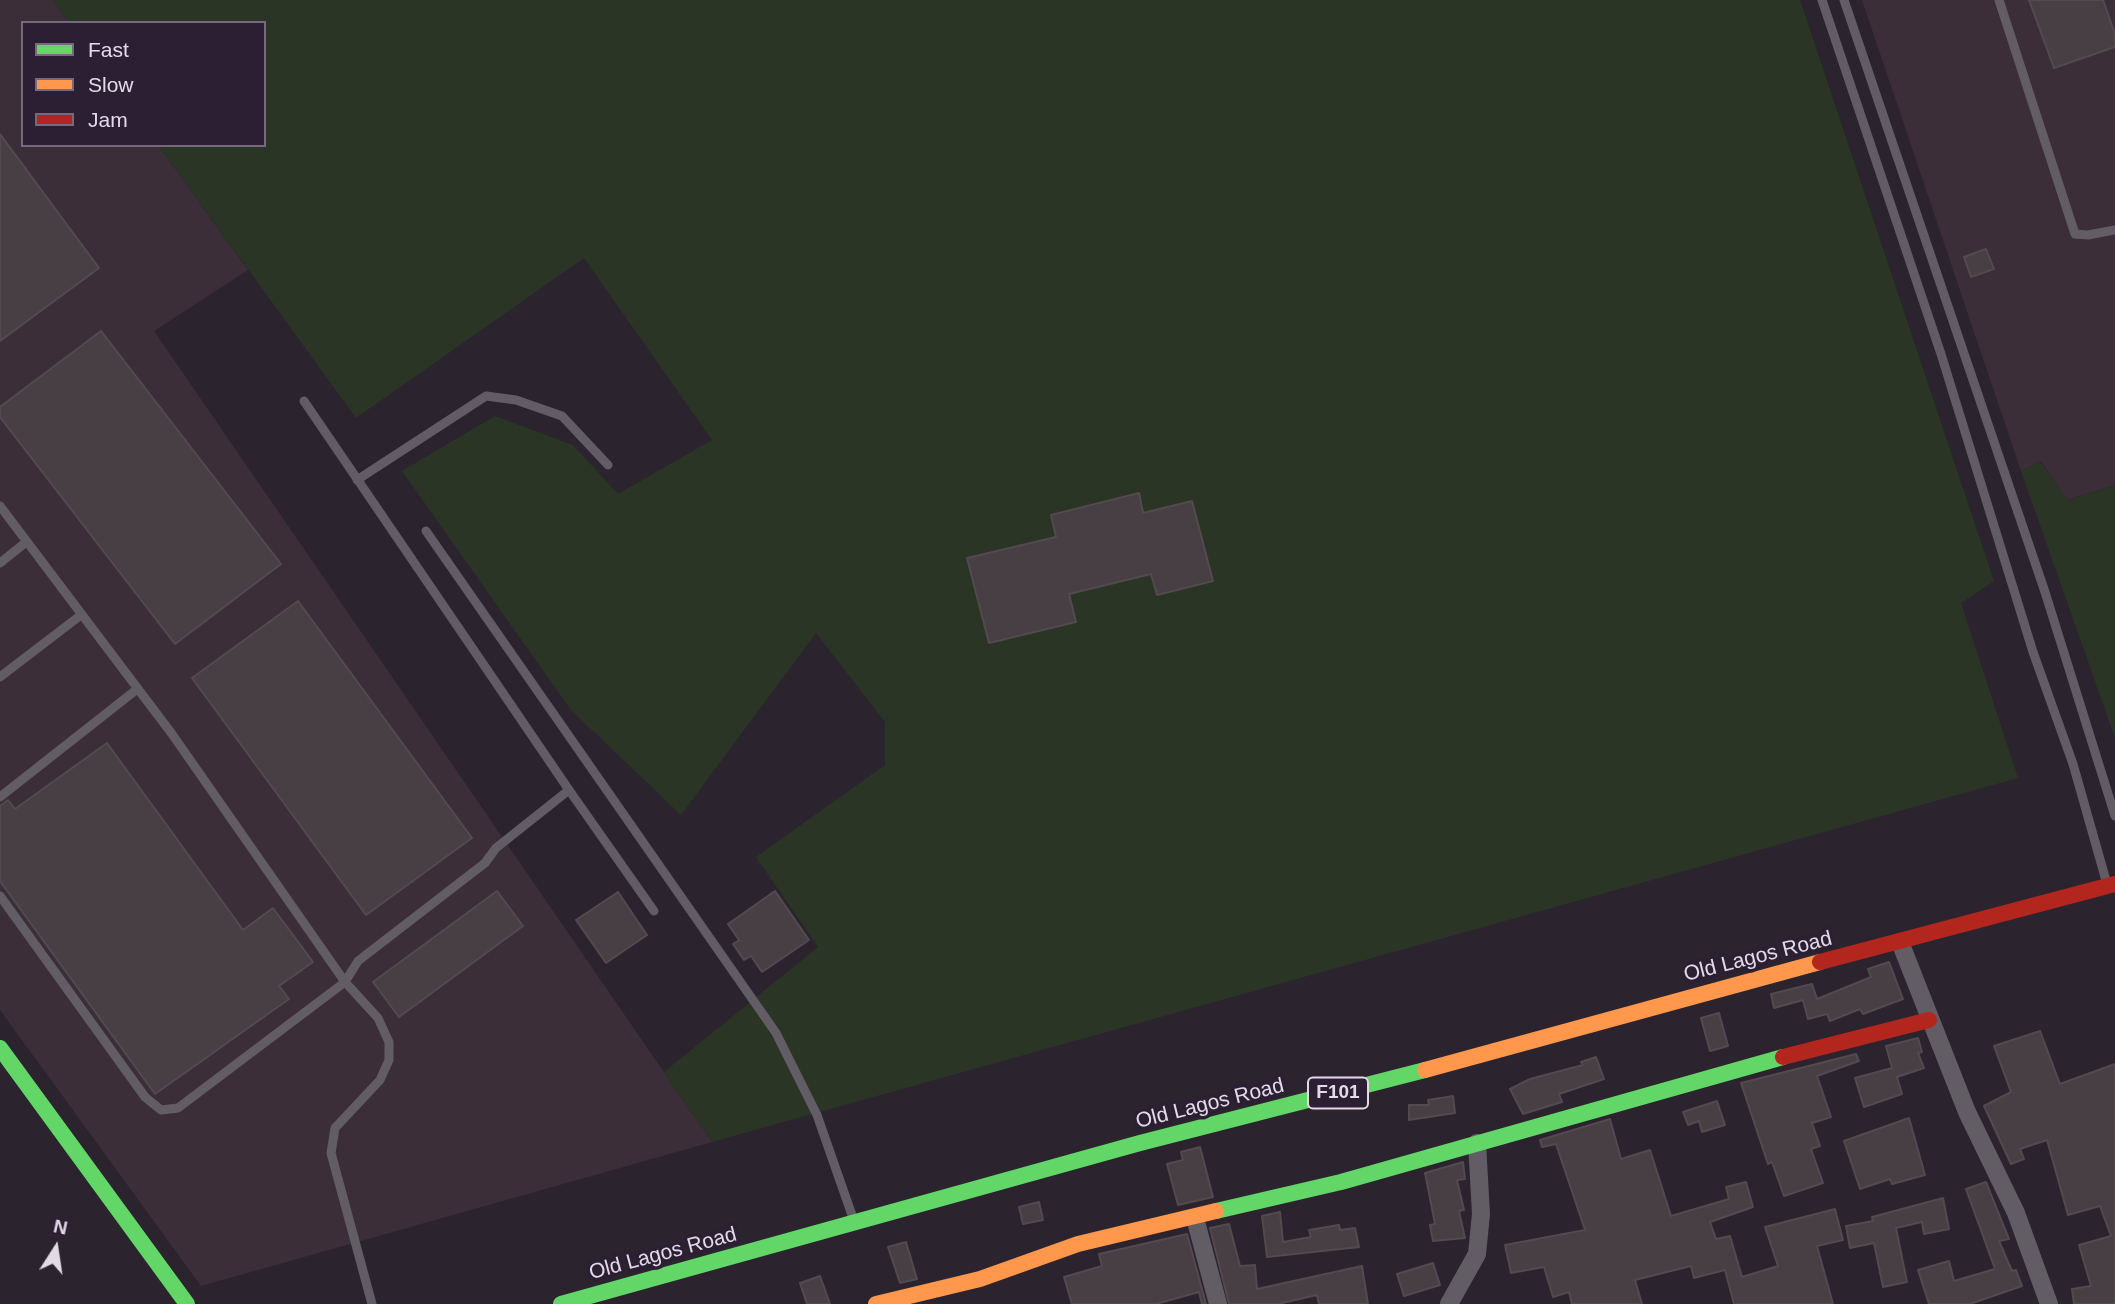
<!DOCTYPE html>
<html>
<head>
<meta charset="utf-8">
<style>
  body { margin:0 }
  #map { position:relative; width:2115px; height:1304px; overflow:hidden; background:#2b242f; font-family:Arial,sans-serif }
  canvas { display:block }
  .legend { position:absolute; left:21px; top:21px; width:245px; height:126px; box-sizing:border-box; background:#2c1f33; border:2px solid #756a7b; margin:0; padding:9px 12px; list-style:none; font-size:21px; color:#e3dae8 }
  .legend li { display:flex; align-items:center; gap:14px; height:35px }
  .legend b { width:35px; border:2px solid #756a7b }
  .north { position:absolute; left:21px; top:1213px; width:70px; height:70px; -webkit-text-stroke:5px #2c1f33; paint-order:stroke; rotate:12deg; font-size:19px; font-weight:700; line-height:28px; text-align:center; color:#e3dae8 }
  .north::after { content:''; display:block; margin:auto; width:24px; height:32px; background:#e3dae8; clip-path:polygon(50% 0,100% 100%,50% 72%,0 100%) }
</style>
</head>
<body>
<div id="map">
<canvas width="2115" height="1304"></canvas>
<ul class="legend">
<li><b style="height:9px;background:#63d668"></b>Fast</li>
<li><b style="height:9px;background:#ff974d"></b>Slow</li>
<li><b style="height:9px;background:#b3261e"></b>Jam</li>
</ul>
<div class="north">N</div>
</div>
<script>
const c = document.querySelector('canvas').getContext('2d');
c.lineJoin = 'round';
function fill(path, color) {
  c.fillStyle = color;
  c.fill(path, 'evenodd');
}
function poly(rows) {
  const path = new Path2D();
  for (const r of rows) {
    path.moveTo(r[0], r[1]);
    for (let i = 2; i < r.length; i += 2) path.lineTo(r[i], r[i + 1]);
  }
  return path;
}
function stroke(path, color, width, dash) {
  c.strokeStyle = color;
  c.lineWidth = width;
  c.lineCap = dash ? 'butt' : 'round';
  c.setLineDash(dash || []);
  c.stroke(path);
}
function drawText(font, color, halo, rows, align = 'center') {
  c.font = font + ' Arial,sans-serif';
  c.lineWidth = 7;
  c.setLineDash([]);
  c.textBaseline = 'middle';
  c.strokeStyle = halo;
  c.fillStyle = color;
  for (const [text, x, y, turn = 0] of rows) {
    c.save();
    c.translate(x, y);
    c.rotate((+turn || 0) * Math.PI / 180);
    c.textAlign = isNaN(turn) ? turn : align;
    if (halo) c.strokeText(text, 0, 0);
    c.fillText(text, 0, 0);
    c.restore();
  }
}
fill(poly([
  [0,0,53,0,69,23,23,23,23,145,158,145,248,270,154,331,712,1142,201,1286,0,1010],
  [1862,0,2115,0,2115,485,2067,500,2041,461,2021,471]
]), '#3b2e39');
fill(poly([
  [53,0,1800,0,1994,581,1961,603,2018,778,712,1142,664,1072,818,947,756,857,885,765,885,722,816,633,681,815,571,710,402,471,495,416,573,445,618,494,712,440,584,258,356,418,158,145,264,145,264,23,69,23],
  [2040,461,2068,500,2115,485,2115,738,2021,471]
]), '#2a3526');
const building = poly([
  [2029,0,2103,0,2115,34,2115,47,2054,68,2029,0],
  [0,134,99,268,0,341,0,134],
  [1986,249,1994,269,1971,277,1964,257,1986,249],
  [101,331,281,564,175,644,0,417,0,407,101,331],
  [1139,493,1143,513,1192,501,1213,581,1157,595,1151,574,1069,594,1076,622,989,643,967,558,1056,537,1051,515,1139,493],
  [298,601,472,838,366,915,192,678,298,601],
  [107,743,243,930,273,908,313,962,279,986,289,999,155,1094,0,881,0,806,8,800,15,809,107,743],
  [497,891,523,926,399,1017,373,982,497,891],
  [775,891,809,940,762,972,751,956,744,960,733,944,739,940,728,924,775,891],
  [618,892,647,935,606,963,576,920,618,892],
  [1889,962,1903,999,1863,1014,1860,1009,1830,1021,1827,1014,1808,1019,1803,1000,1774,1008,1771,994,1812,984,1817,999,1871,977,1868,969,1889,962],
  [1719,1013,1728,1046,1710,1051,1701,1018,1719,1013],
  [2040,1031,2060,1084,2115,1064,2115,1304,2074,1304,2072,1289,2091,1286,2079,1245,2111,1236,2100,1206,2068,1215,2047,1140,2020,1149,2024,1159,2011,1164,1984,1106,2011,1092,1994,1046,2040,1031],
  [1918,1038,1922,1052,1918,1053,1924,1068,1897,1077,1902,1094,1864,1107,1855,1078,1892,1068,1886,1046,1918,1038],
  [1856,1054,1859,1061,1817,1076,1831,1117,1812,1123,1820,1146,1811,1149,1823,1183,1784,1196,1772,1162,1768,1164,1741,1083,1856,1054],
  [1596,1057,1604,1079,1559,1094,1562,1102,1523,1114,1510,1089,1530,1079,1583,1065,1581,1062,1596,1057],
  [1453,1096,1455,1113,1409,1120,1409,1105,1429,1105,1428,1100,1453,1096],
  [1717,1101,1725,1125,1702,1132,1699,1121,1688,1125,1683,1112,1717,1101],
  [1909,1118,1925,1175,1892,1184,1890,1179,1860,1189,1844,1141,1909,1118],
  [1610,1119,1621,1159,1650,1150,1671,1216,1729,1199,1726,1187,1746,1182,1753,1207,1710,1222,1716,1239,1730,1236,1742,1277,1778,1266,1765,1227,1835,1209,1843,1240,1817,1246,1833,1304,1734,1304,1725,1270,1694,1278,1691,1266,1635,1280,1642,1304,1572,1304,1569,1292,1553,1297,1544,1267,1511,1273,1505,1245,1585,1230,1556,1144,1542,1147,1540,1140,1610,1119],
  [1200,1147,1213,1197,1178,1205,1167,1164,1183,1160,1181,1152,1200,1147],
  [1463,1162,1465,1179,1457,1180,1464,1210,1459,1211,1465,1238,1433,1241,1430,1225,1435,1224,1425,1173,1463,1162],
  [1986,1182,2009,1239,1999,1241,2012,1271,2016,1270,2022,1286,1970,1304,1929,1304,1918,1270,1949,1261,1954,1281,1995,1269,1966,1189,1986,1182],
  [1943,1198,1949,1229,1924,1234,1922,1222,1896,1228,1907,1282,1883,1287,1874,1243,1850,1248,1846,1226,1873,1221,1872,1217,1943,1198],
  [1039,1202,1043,1220,1023,1224,1019,1207,1039,1202],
  [1280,1212,1283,1242,1311,1237,1309,1230,1339,1225,1340,1230,1355,1228,1359,1247,1267,1257,1262,1216,1280,1212],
  [1229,1224,1240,1266,1255,1265,1257,1289,1362,1266,1368,1304,1319,1304,1317,1295,1278,1304,1229,1304,1210,1228,1229,1224],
  [1187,1234,1206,1304,1202,1304,1199,1292,1156,1304,1072,1304,1064,1277,1102,1266,1099,1254,1187,1234],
  [906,1242,917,1279,900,1283,888,1247,906,1242],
  [1433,1263,1440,1285,1404,1296,1397,1274,1433,1263],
  [820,1276,830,1304,807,1304,800,1283,820,1276]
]);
fill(building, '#483f45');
stroke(building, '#534a4f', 2);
stroke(poly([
  [1822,0,1941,354,2033,652,2073,764,2107,884],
  [1844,0,2045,592,2115,816],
  [1999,0,2075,234,2088,235,2115,230],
  [357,480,486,396,516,400,562,416,608,465],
  [0,506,172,734,345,982,378,1018,389,1042,389,1060,380,1080,335,1128,331,1153,372,1304],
  [426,531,776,1033,817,1115,853,1218],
  [0,563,25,543],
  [0,677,81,615],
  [569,790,654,911],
  [0,797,136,690],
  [0,896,145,1097,161,1110,178,1108,345,982,358,961,485,863,496,848,569,790,304,401]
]), '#625d65', 9);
stroke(poly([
  [1900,942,1967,1112,2016,1213,2049,1304],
  [1195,1218,1218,1304],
  [1449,1304,1477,1254,1481,1214,1477,1143]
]), '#625d65', 18);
stroke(poly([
  [0,1048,187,1304],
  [1216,1211,1341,1182,1783,1057],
  [561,1304,1140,1143,1425,1070]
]), '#63d668', 16);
stroke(poly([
  [1425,1070,1820,962],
  [876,1304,980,1279,1078,1244,1216,1211]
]), '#ff974d', 16);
stroke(poly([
  [1820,962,2115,884],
  [1783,1057,1929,1020]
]), '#b3261e', 16);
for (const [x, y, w] of [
  [1338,1093,60]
]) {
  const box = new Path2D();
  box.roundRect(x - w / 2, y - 15.5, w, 31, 5);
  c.fillStyle = '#2c1f33';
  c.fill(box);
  stroke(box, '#e3dae8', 2);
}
drawText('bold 19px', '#e3dae8', null, [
  ["F101",1338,1093]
]);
drawText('21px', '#e3dae8', '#2c1f33', [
  ["Old Lagos Road",1758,957,-14],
  ["Old Lagos Road",1210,1104,-14],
  ["Old Lagos Road",663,1254,-15]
]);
</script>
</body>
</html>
